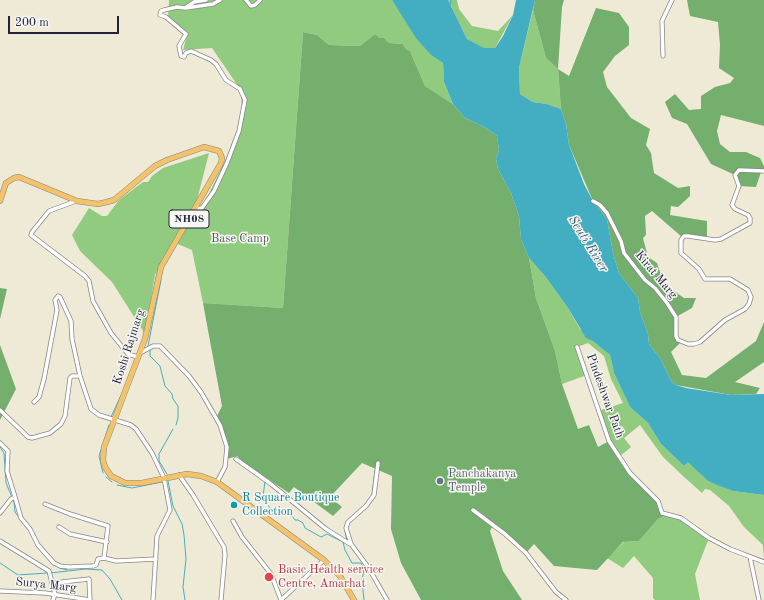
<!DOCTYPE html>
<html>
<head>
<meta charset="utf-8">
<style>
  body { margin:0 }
  #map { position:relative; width:764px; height:600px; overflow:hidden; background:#efead6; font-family:"Old Standard TT",serif }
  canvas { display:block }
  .scale { position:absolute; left:8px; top:16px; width:111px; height:18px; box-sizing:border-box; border:2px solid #22223b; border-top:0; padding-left:5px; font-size:12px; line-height:14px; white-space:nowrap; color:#22223b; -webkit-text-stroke:3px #f6f6f2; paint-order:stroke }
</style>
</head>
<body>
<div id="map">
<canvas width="764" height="600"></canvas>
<div class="scale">200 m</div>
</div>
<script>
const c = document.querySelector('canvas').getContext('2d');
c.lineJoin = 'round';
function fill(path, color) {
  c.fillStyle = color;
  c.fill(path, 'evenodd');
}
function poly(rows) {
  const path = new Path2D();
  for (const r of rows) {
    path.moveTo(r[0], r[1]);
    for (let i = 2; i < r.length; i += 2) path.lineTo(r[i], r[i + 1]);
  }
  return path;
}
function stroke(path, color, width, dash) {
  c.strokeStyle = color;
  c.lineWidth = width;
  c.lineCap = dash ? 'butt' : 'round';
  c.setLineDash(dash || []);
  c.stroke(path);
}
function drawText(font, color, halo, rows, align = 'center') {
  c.font = font + ' "Old Standard TT",serif';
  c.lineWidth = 3;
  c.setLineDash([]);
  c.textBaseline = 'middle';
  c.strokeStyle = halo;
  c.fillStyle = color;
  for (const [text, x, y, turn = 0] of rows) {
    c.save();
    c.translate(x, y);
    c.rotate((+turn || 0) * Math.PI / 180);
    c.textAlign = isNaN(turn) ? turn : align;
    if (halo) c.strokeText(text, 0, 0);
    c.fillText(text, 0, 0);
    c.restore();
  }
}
fill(poly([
  [169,0,392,0,432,56,443,63,444,82,453,104,425,86,410,51,406,49,403,44,389,43,384,38,380,38,375,34,360,46,329,45,317,35,303,32,283,308,203,303,192,250,173,242,162,259,155,275,145,334,112,282,80,251,72,235,89,208,102,216,107,216,119,200,143,182,148,182,152,176,163,168,209,153,195,208,202,208,239,132,243,115,240,89,212,48,183,50,188,32,168,18],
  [448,0,457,0,459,9,472,26,498,31,513,15,495,48,483,48,467,39],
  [533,10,546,58,558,69,561,109,547,104,533,102,520,94,519,68],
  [529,258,545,276,568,308,580,329,610,355,614,373,630,407,648,423,661,444,684,466,688,461,708,481,733,491,764,495,764,562,763,545,744,527,729,506,710,490,705,489,702,493,683,476,663,457,640,425,624,438,631,447,619,457,609,441,598,411,623,403,611,379,604,356,588,343,577,347,587,375,562,384,555,351,536,298],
  [666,515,681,518,709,538,695,574,700,600,655,600,653,598,653,578,634,556,623,568,607,558,624,542,639,541,658,519]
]), '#91cb7f');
fill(poly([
  [535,0,564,0,562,7,558,69,569,76,596,8,619,13,629,27,629,45,615,56,603,72,607,87,631,118,650,129,646,145,651,153,654,173,678,188,690,186,690,196,678,207,671,206,670,215,707,221,707,239,682,237,652,211,645,216,646,235,643,238,648,257,657,263,664,284,684,298,696,298,692,308,676,317,676,336,681,342,671,352,682,375,706,378,756,341,764,322,764,362,735,382,760,388,756,394,731,395,676,385,671,381,660,358,649,344,648,334,640,312,638,298,619,273,613,253,607,219,593,201,569,145,566,124,561,109,558,69,546,58,533,10],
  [687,0,764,0,764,126,721,115,717,131,720,144,730,152,746,152,760,158,764,166,764,171,761,172,756,187,739,186,735,175,711,164,687,124,672,118,665,102,675,94,689,110,701,109,701,96,715,87,730,83,734,78,719,68,720,45,718,22,690,16],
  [303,32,317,35,329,45,360,46,375,34,380,38,384,38,389,43,403,44,406,49,410,51,425,86,453,104,465,118,486,128,497,136,499,150,496,159,498,169,511,193,519,216,521,239,529,258,536,298,555,351,562,384,578,429,589,425,598,447,609,441,630,473,658,501,660,509,666,515,658,519,639,541,623,542,597,570,554,566,534,544,526,553,493,525,490,531,503,571,522,600,421,600,401,563,391,529,392,476,362,463,330,497,342,507,333,516,294,487,289,493,245,464,237,456,227,459,227,447,216,418,222,406,203,303,283,308],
  [0,288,7,289,0,319],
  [0,345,16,389,0,420]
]), '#74af6e');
fill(poly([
  [392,0,448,0,467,39,484,48,495,48,503,36,513,15,516,0,535,0,519,68,520,94,533,102,547,104,561,109,566,124,569,145,584,184,593,201,607,219,613,253,619,273,638,298,640,312,648,334,649,344,660,358,671,381,676,385,686,388,731,395,764,394,764,495,733,491,717,485,708,481,688,462,684,466,661,444,648,423,630,407,614,373,610,355,593,341,586,338,568,308,545,276,529,258,521,239,519,216,511,193,498,169,496,159,499,150,497,136,486,128,465,118,453,104,444,82,443,63,432,56,416,38]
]), '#43aec2');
stroke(poly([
  [450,5,451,0],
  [159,265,167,252],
  [153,294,158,268],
  [148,346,161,280],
  [150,350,150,356,160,366,165,386,172,394,173,399,178,406,178,418,176,425],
  [111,417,123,391],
  [0,447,4,453,6,483,14,502,15,512,24,524],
  [234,460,265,481,263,497,265,502,275,513,292,516,295,520,298,520,303,523,305,528,321,537,327,534,343,542,345,550,352,563,361,563,364,568,362,581,364,600],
  [103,473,99,456,109,425],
  [167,474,159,461,159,454,173,429],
  [106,477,112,482],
  [168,481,173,506,182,524,184,535,186,559,183,587,185,600],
  [117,485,132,488,162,482],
  [372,495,375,470],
  [345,532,347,540],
  [39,549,44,554],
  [0,563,18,575,47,573],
  [60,568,67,570],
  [50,573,86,569,102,570,110,579,122,600]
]), '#43aec2', 1);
const minor = poly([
  [246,0,251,6,255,5,260,0],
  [186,8,213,4,220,0],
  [663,56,662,21,672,0],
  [76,201,49,211,32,232,31,235,85,276,89,281,93,301,111,333,128,354,138,357],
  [593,201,600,205,607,213,621,241,624,253,645,280,655,288,667,303,676,317,676,336,678,340,688,344,694,344,700,342,725,320,745,309,749,304,751,297,748,290,730,279,705,279,699,269,681,253,681,240,684,236,688,236,715,240,721,239,750,223,750,218,748,215,735,209,732,205,739,186,735,175,739,170,764,171],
  [195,209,202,208,214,191,227,163,239,131,245,100,240,89,226,80,216,64,211,60,191,51,186,53,184,57,181,56,179,46,186,34,166,17,160,15,161,11,164,10,177,7,185,8,194,2,206,0],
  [577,347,609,441,630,473,658,501,662,513,681,518,709,538,730,549,764,562],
  [140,353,153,346,160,346,189,376,201,392,220,425,227,447,225,467,217,482],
  [34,402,39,397,44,379,57,310,55,300,58,296,60,297,71,321,72,339,80,376,91,409,99,415,131,425,136,429,152,453,164,478,170,510,157,536,153,600],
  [0,410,28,437,32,438,50,433,61,424,65,416,70,378,72,376,80,376],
  [0,443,8,451,7,471,15,497,11,499,0,513],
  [236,459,271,484,326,529,350,544],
  [378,463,374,495,366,506,348,522,346,528,351,544,368,567,387,600],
  [179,475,193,495,224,547,225,555,221,600],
  [15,497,21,518,30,529,38,545,54,563,60,566,69,567,93,566,96,565,98,559,104,558],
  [45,504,70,514,108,526,104,558,116,561,156,559],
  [473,510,505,534,526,553,556,592,566,600],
  [233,521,242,537,271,574,281,600],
  [59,527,70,534,107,542],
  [0,541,49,571,55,594,53,600],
  [750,557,759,600],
  [53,583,89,579,90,600],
  [0,591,45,593,90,600],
  [281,600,324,560]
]);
const primary = poly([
  [0,201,6,183,14,178,19,177,77,201,98,204,107,202,114,200,155,166,167,160,204,147,219,151,222,158,221,163,161,267,145,339,104,447,103,460,105,467,111,476,125,483,142,483,187,474,201,476,217,482,324,560,340,576,354,600]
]);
stroke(minor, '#888688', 5);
stroke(primary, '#888688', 6);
stroke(minor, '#fff', 3.5);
stroke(primary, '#f2c36a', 5);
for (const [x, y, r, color] of [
  [440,481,4,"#6b7280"],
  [234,505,4,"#0f9aa8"],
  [269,577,5,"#e0444e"]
]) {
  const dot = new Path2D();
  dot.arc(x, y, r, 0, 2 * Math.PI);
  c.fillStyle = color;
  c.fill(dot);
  stroke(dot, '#f6f6f2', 1.5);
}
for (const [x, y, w] of [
  [189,219,40]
]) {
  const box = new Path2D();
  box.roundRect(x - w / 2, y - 9, w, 18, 3);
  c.fillStyle = '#f6f6f2';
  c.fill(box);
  stroke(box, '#22223b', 1);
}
drawText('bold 11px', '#22223b', null, [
  ["NH08",189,219]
]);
drawText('12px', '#495d53', '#f6f6f2', [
  ["Base Camp",240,239]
]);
drawText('12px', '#22223b', '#f6f6f2', [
  ["Kirat Marg",656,275,50],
  ["Koshi Rajmarg",129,347,-72],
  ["Pindeshwar Path",605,396,70],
  ["Surya Marg",46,585,6]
]);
drawText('12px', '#5b616d', '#f6f6f2', [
  ["Panchakanya",448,474],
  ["Temple",448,488]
], 'left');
drawText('12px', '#0d838f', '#f6f6f2', [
  ["R Square Boutique",242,498],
  ["Collection",242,512]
], 'left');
drawText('12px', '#be3a42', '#f6f6f2', [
  ["Basic Health service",278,570],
  ["Centre, Amarhat",278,584]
], 'left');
drawText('italic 13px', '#2f5a71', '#f6f6f2', [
  ["Seuti River",588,244,58]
]);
</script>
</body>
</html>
